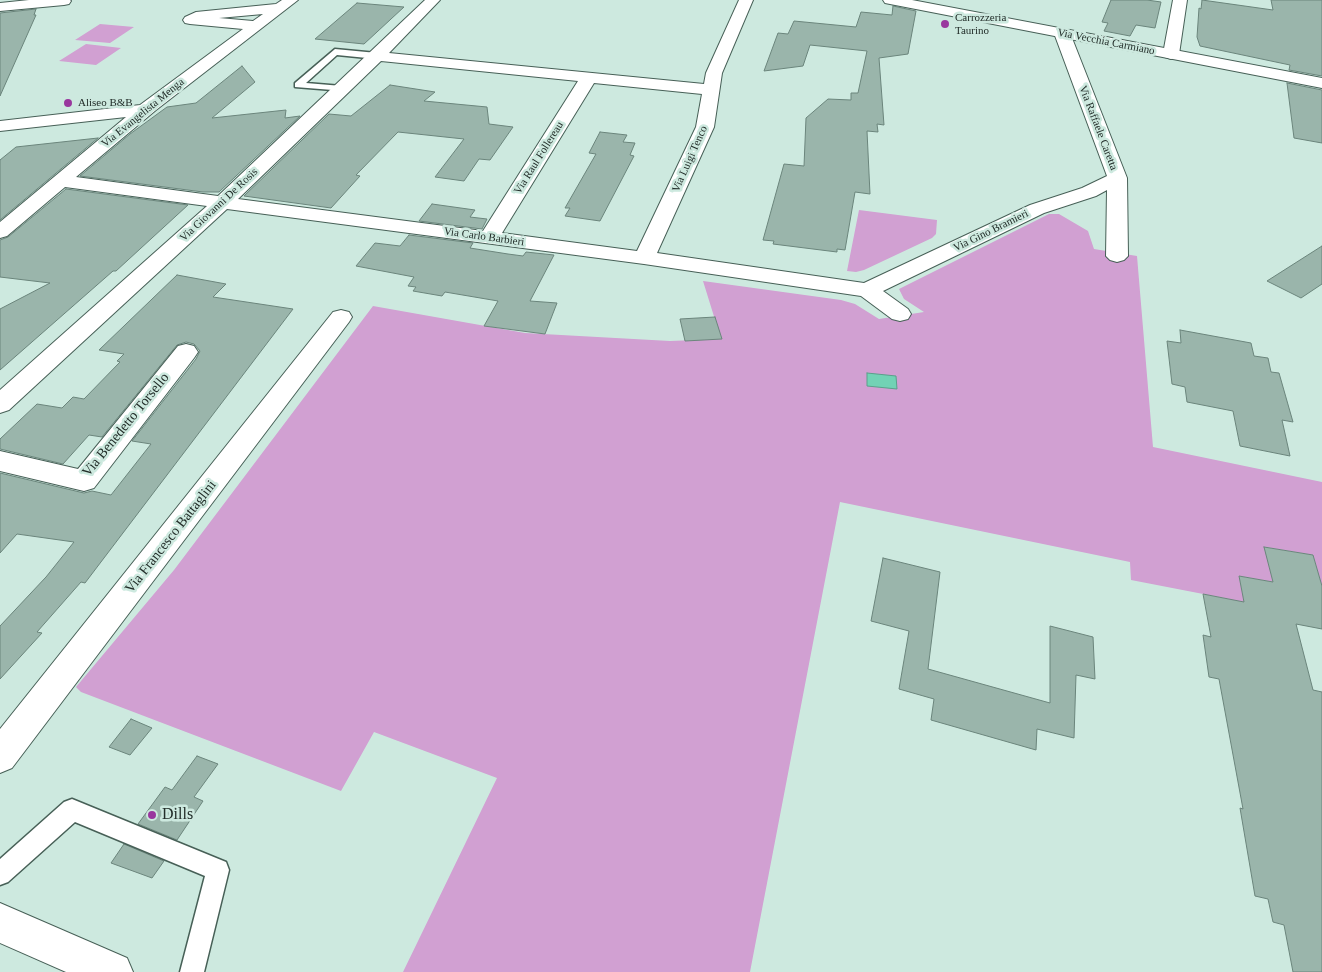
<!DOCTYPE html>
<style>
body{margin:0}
canvas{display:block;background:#cde9df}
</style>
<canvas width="1322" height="972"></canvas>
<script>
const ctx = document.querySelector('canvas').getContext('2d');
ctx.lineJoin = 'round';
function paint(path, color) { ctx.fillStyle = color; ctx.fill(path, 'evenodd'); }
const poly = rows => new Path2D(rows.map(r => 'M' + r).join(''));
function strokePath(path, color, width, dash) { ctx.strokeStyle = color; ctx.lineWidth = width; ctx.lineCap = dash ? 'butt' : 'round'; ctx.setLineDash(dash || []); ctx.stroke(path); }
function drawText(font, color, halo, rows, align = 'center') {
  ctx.font = font + ' "Times New Roman",serif'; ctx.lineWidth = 5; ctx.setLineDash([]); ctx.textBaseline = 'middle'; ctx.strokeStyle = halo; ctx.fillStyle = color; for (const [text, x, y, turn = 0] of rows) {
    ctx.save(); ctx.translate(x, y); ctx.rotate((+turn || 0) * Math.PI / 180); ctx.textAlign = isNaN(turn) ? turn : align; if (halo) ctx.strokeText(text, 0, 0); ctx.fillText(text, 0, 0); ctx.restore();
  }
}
const green = poly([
 [100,24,134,27,110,43,75,40],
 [86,44,121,48,96,65,59,61],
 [859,210,937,220,936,234,932,238,864,270,856,272,847,271],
 [1049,214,1059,214,1088,231,1094,249,1137,256,1153,447,1322,482,1322,586,1313,555,1265,547,1273,582,1239,576,1248,621,1229,599,1131,580,1130,562,840,502,750,972,403,972,497,778,374,732,341,791,81,692,76,687,174,570,373,306,525,333,670,341,721,339,703,281,841,300,855,304,879,319,924,312,904,299,899,289]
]);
const water = poly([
 [867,373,896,376,897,389,867,386,867,373]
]);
const building = poly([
 [1111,0,1147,0,1161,2,1155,28,1136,25,1130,36,1104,31,1108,23,1102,22,1111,0],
 [1202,0,1273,10,1271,0,1322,0,1322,76,1289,70,1290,65,1200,46,1197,37,1199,8,1201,9,1202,0],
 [357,3,404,7,364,44,315,39,357,3],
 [893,6,916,11,908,54,879,58,884,125,877,124,878,132,867,131,870,194,855,192,845,250,837,249,837,252,773,244,774,241,763,240,784,164,804,166,806,118,828,99,851,100,851,93,858,93,867,51,810,45,803,66,764,71,778,33,788,34,794,21,856,27,861,12,892,15,893,6],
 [36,9,34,15,36,15,0,96,0,13,36,9],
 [242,66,255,82,212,118,286,110,285,118,300,116,219,192,203,192,80,176,130,134,167,107,196,103,242,66],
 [1287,83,1322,90,1322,143,1294,138,1287,83],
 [390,85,435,92,424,101,487,107,489,124,513,127,490,160,479,159,464,181,435,177,464,139,398,132,356,175,360,176,331,208,244,196,329,114,351,116,390,85],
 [600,132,627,135,623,142,635,143,630,155,634,156,600,221,565,216,570,208,565,208,596,154,589,153,600,132],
 [98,138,0,220,0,160,16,147,98,138],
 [66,189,188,205,116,271,113,271,0,370,0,309,50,283,0,277,0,240,8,237,66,189],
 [432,204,475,210,470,217,487,219,482,229,419,221,432,204],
 [409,235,473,243,470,248,508,254,523,256,526,252,554,255,530,301,557,303,545,334,484,326,498,301,445,292,442,296,413,291,416,287,408,286,414,277,356,266,375,243,400,246,409,235],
 [1322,246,1322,284,1301,298,1267,281,1322,246],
 [177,275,226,284,213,297,293,309,85,583,81,582,37,632,42,633,0,679,0,626,46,577,74,542,17,534,0,553,0,473,84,493,92,491,111,495,151,444,132,441,196,359,200,351,194,344,186,342,177,345,102,437,89,435,63,464,0,449,0,439,37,404,62,408,73,397,84,399,120,362,117,361,124,354,99,350,177,275],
 [715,317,722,339,685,341,680,319,715,317],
 [1180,330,1251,343,1254,356,1268,358,1271,372,1279,373,1293,422,1282,420,1290,456,1240,446,1233,411,1187,402,1185,387,1172,384,1167,341,1181,343,1180,330],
 [1264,547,1313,555,1322,586,1322,629,1296,624,1313,690,1322,692,1322,972,1293,972,1284,925,1273,922,1268,899,1255,896,1240,808,1243,809,1219,679,1209,677,1203,635,1211,637,1203,594,1244,602,1239,576,1273,582,1264,547],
 [883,558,940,572,928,669,1050,703,1050,626,1093,637,1095,679,1076,675,1074,738,1037,729,1036,750,931,720,934,699,899,689,909,631,871,621,883,558],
 [131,719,152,728,130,755,109,747,131,719],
 [197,756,218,764,194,797,203,801,177,840,138,824,165,787,172,790,197,756],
 [124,844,164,861,152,878,111,863,124,844]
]);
const service = poly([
 [335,49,377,53,382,56,377,59,337,55,306,83,342,86,345,87,345,91,295,87,295,83,335,49],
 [72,799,226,862,229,870,204,972,180,972,205,876,75,822,8,882,0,885,0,859,64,802,72,799]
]);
const minor = poly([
 [29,0,70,0,71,1,69,4,64,5,0,11,0,3,29,0],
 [282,0,298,0,156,110,76,177,218,196,425,0,440,0,389,53,704,84,706,73,739,0,753,0,722,73,714,127,657,253,864,283,1030,205,1082,188,1107,176,1054,33,1057,30,1062,28,1067,30,1070,33,1127,178,1128,256,1124,260,1117,262,1110,260,1106,256,1107,190,1096,196,1044,213,883,291,908,309,911,314,908,319,900,321,892,319,861,296,644,264,227,209,9,410,0,413,0,390,207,206,65,187,7,236,0,238,0,222,126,117,0,131,0,121,140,105,243,29,190,24,185,23,183,20,185,17,196,12,276,4,282,0],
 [263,14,253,21,219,18,263,14],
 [381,61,578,81,483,231,238,199,381,61],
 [594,83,702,94,696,127,637,251,502,233,594,83],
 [1173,0,1187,0,1179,54,1177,57,1171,59,1165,57,1163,54,1173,0],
 [341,310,349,312,352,317,349,322,12,768,0,773,0,729,333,312,341,310],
 [186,344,194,346,198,352,194,358,94,488,84,491,0,471,0,451,78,469,178,346,186,344]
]);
const tertiary = poly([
 [883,0,912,0,1322,78,1322,88,890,4,885,3,883,0]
]);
const secondary = poly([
 [0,903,127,958,133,972,66,972,0,943,0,903]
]);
const markers = [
 [945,24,5,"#99379e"],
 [68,103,5,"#99379e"],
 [152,815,5,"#99379e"]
];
const farPoinames = [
 ["Carrozzeria",955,18],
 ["Taurino",955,31],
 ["Aliseo B&B",78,103]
];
const farStreetnames = [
 ["Via Vecchia Carmiano",1106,42,11],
 ["Via Evangelista Menga",143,113,-39],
 ["Via Raffaele Caretta",1098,128,69],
 ["Via Raul Follereau",539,158,-58],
 ["Via Luigi Tenco",690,159,-66],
 ["Via Giovanni De Rosis",219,205,-43],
 ["Via Gino Bramieri",991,231,-26],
 ["Via Carlo Barbieri",484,237,8]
];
const streetNames = [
 ["Via Benedetto Torsello",126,425,-51],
 ["Via Francesco Battaglini",171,537,-52]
];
const nearPoinames = [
 ["Dills",162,815]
];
paint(green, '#d1a0d2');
paint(water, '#72d2b5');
strokePath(water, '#5aa08b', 1);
paint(building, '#9ab5ab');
strokePath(building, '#6b857c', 1);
strokePath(service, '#476057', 3);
strokePath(minor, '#476057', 2);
strokePath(tertiary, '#476057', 2);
strokePath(secondary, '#476057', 2);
paint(service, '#fff');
paint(minor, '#fff');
paint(tertiary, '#fff');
paint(secondary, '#fff');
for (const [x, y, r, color] of markers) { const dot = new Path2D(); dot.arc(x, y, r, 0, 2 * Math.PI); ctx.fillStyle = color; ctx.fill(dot); strokePath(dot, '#cde9df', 2); }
drawText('11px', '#222d29', '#cde9df', farPoinames, 'left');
drawText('11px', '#222d29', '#cde9df', farStreetnames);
drawText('14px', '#222d29', '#cde9df', streetNames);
drawText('16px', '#222d29', '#cde9df', nearPoinames, 'left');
</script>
